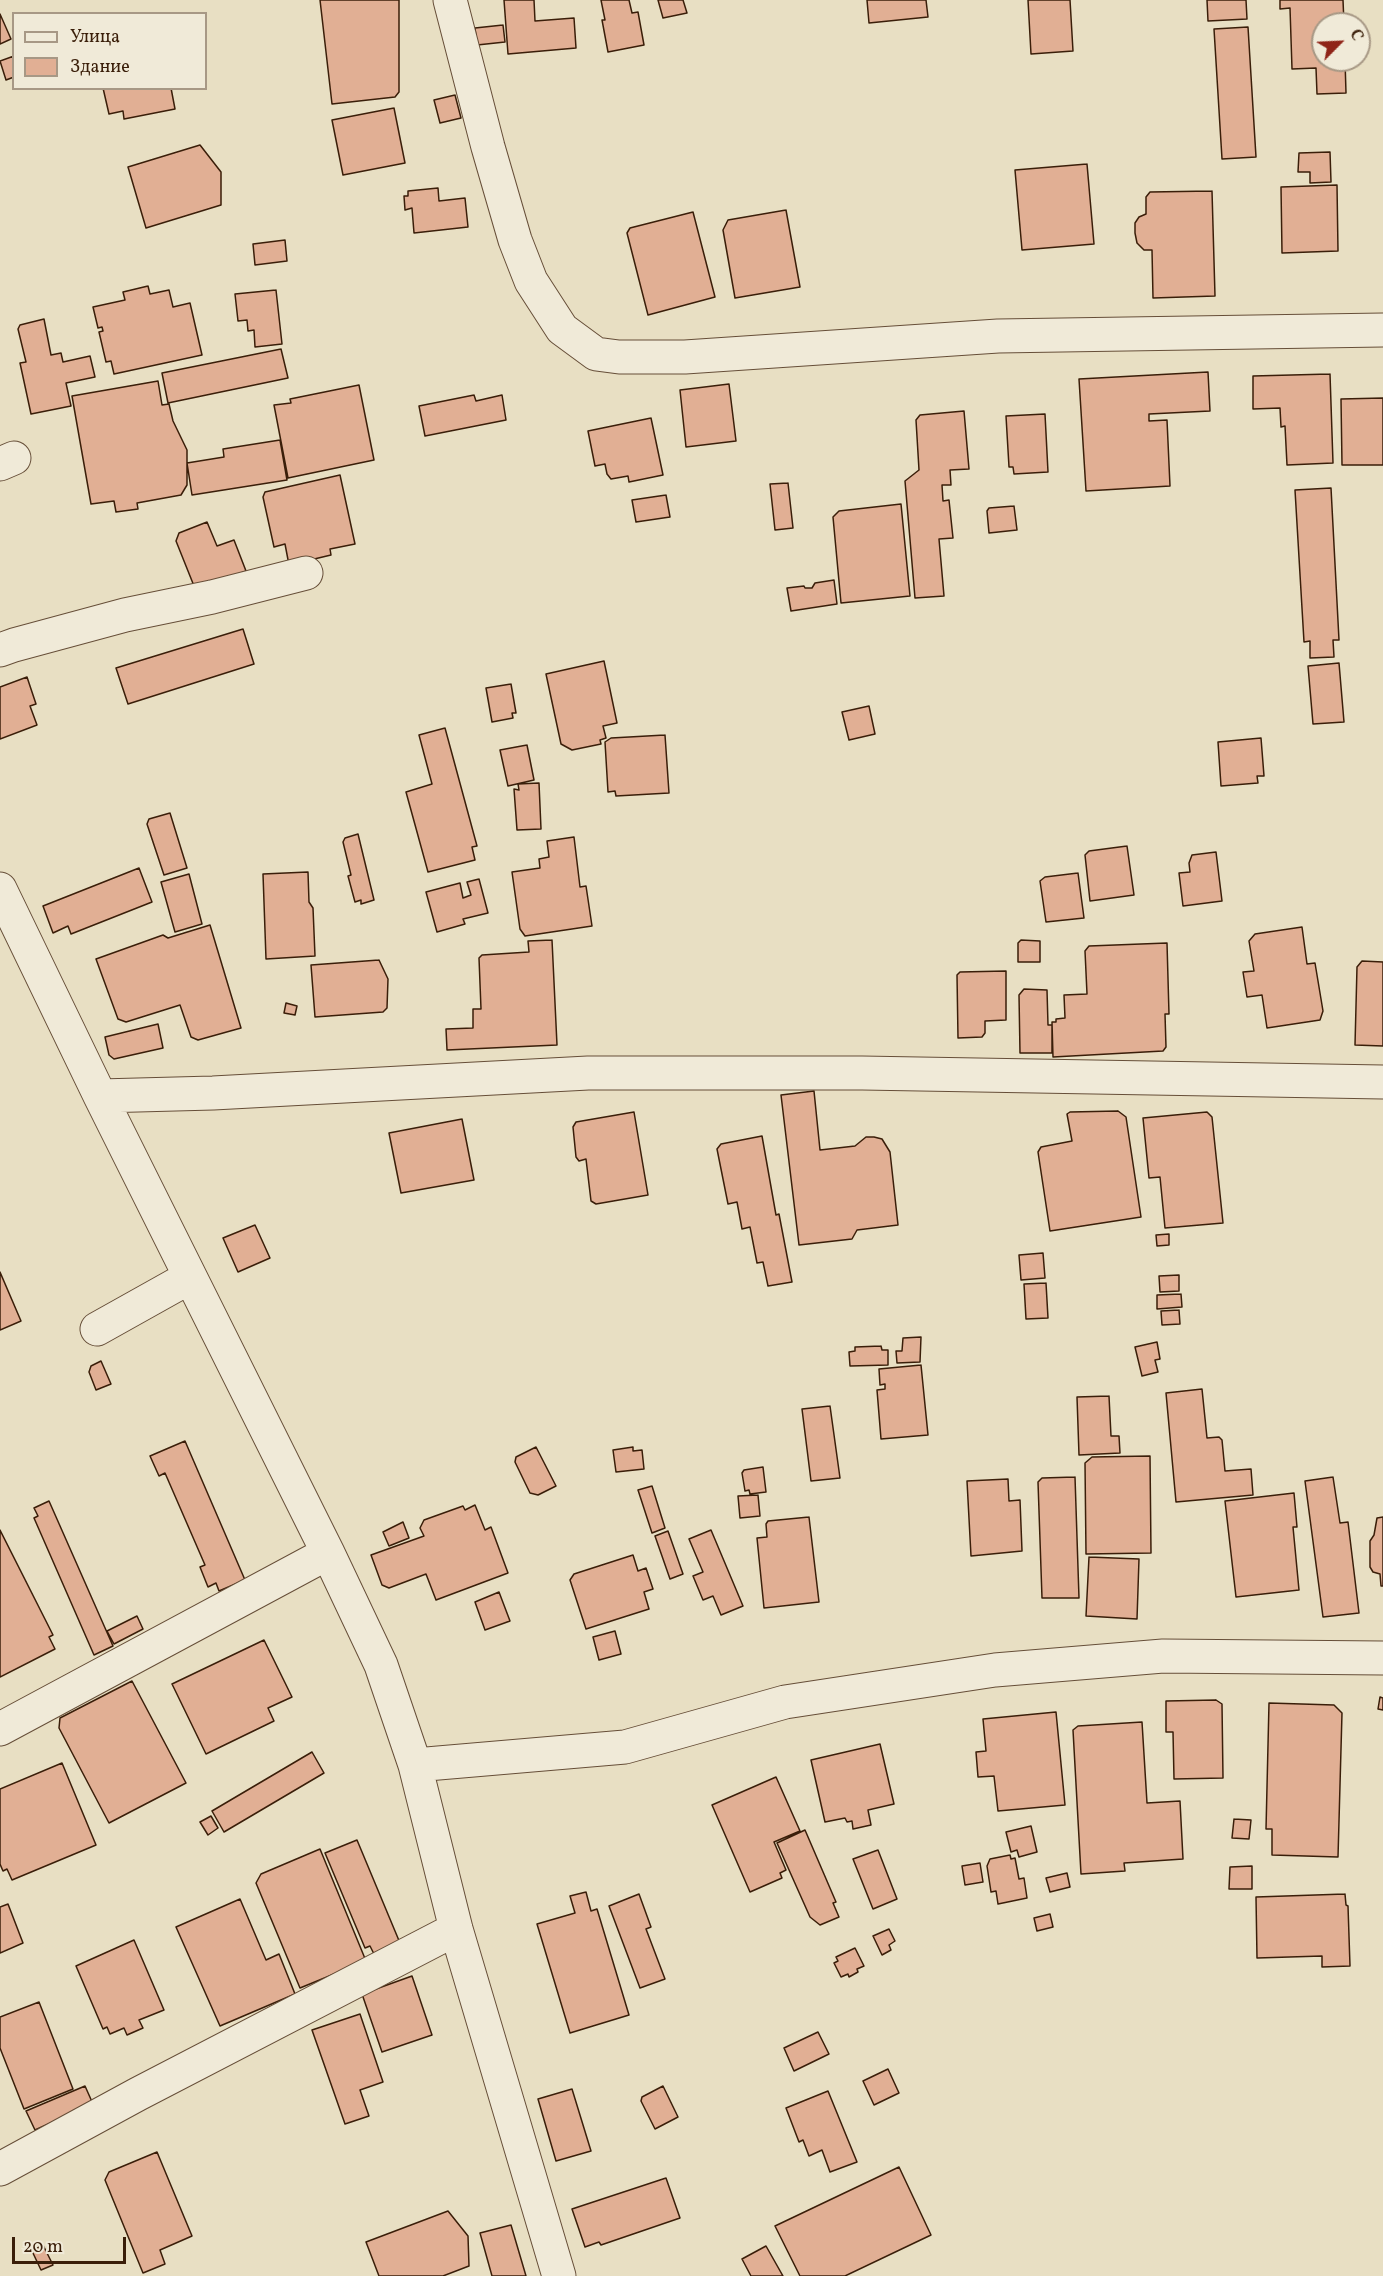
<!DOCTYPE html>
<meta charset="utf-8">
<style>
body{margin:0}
#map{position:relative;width:1383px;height:2276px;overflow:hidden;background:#e8dfc3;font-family:Vollkorn,serif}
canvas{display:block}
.legend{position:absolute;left:12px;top:12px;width:195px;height:78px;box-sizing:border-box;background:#f0ead8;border:2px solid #a79885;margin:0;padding:8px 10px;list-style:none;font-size:18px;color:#3a1e09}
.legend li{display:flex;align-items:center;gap:12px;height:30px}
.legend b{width:30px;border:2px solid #a79885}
.north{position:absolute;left:1311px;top:12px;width:60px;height:60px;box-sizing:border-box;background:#f0ead8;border:2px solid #a79885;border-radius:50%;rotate:66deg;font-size:16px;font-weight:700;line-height:24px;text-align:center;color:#3a1e09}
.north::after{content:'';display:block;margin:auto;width:21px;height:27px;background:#8f2418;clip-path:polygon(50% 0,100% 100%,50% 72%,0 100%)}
.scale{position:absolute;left:12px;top:2237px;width:114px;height:27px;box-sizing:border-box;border:3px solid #3a1e09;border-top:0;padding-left:8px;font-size:18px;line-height:21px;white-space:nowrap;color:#3a1e09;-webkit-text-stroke:4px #f0ead8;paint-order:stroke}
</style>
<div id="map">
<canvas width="1383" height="2276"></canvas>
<ul class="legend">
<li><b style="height:8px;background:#f0ead8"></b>Улица</li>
<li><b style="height:16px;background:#e1af94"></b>Здание</li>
</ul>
<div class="north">С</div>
<div class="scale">20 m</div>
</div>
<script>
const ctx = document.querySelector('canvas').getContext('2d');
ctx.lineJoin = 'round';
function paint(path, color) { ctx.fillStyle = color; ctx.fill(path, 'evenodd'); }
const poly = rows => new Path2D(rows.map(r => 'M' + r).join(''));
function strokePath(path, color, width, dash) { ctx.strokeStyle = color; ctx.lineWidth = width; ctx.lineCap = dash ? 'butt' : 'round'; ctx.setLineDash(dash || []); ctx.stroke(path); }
const building = poly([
 [320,0,399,0,399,92,395,97,332,104,320,0],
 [504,0,534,0,535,21,574,18,576,48,508,54,504,0],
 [601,0,629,0,632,13,638,12,644,45,608,52,602,20,605,20,601,0],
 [658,0,683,0,687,13,663,18,658,0],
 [867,0,926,0,928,17,869,23,867,0],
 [1028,0,1070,0,1073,51,1031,54,1028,0],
 [1207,0,1246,0,1247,19,1208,21,1207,0],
 [1280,0,1343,0,1344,24,1323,24,1323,60,1345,60,1346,93,1317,94,1316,68,1292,69,1290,8,1280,9,1280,0],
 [0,14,11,39,0,44,0,14],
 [503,25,505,42,477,45,475,28,503,25],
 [1248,27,1256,157,1222,159,1214,29,1248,27],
 [14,56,14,77,6,80,0,61,14,56],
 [103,88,171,88,175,109,124,119,123,111,109,114,103,88],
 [455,95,461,118,440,123,434,100,455,95],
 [394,108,405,163,343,175,332,120,394,108],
 [200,145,221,172,221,205,146,228,128,167,200,145],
 [1330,152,1331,182,1310,183,1310,172,1298,172,1299,153,1330,152],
 [1087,164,1094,244,1022,250,1015,170,1087,164],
 [1337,185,1338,251,1282,253,1281,187,1337,185],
 [438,188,439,201,465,198,468,227,414,233,412,208,405,210,404,196,408,196,408,191,438,188],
 [1212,191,1215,296,1153,298,1152,250,1144,250,1137,243,1135,233,1135,223,1139,217,1146,214,1146,197,1150,192,1212,191],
 [786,210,800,287,735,298,723,230,728,220,786,210],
 [693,212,715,297,648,315,627,233,630,228,693,212],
 [285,240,287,261,255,265,253,244,285,240],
 [148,286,150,294,169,290,173,307,190,303,202,355,114,374,111,361,106,362,99,332,103,331,102,327,98,328,93,307,125,300,123,292,148,286],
 [276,290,282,344,255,347,254,330,248,331,247,320,238,321,235,294,276,290],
 [44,319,51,355,61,353,63,362,90,356,95,377,66,383,71,406,31,414,20,363,26,362,18,329,20,325,44,319],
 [281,349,288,378,168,403,162,373,281,349],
 [1208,372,1210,411,1149,414,1149,421,1167,420,1170,486,1086,491,1079,379,1208,372],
 [1330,374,1333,463,1287,465,1285,426,1281,427,1280,408,1253,409,1253,376,1330,374],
 [158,381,162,405,169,404,173,421,187,450,187,485,181,495,137,503,138,509,116,512,114,501,91,504,72,396,158,381],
 [729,384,736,441,686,447,680,390,729,384],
 [359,385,374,460,288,478,274,405,291,403,290,399,359,385],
 [474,395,476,401,502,395,506,420,425,436,419,406,474,395],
 [1383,398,1383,465,1342,465,1341,399,1383,398],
 [964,411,969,469,950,470,951,485,942,485,943,501,949,500,953,538,939,539,944,596,915,598,905,481,919,470,916,420,920,415,964,411],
 [1045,414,1048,472,1014,474,1013,467,1009,467,1006,416,1045,414],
 [651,418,663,475,629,482,628,476,611,479,607,474,605,464,595,466,588,431,651,418],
 [280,440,287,480,192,495,187,463,224,457,223,449,280,440],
 [340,475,355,544,330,549,331,555,289,565,285,544,274,547,263,497,265,492,340,475],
 [788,483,793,528,775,530,770,484,788,483],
 [1331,488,1339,640,1333,640,1334,657,1310,658,1310,641,1304,642,1295,490,1331,488],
 [666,495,670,517,636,522,632,500,666,495],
 [901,504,910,596,841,603,833,517,839,511,901,504],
 [1014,506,1017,530,989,533,987,511,989,508,1014,506],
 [207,522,217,546,234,540,246,571,196,591,176,541,179,533,207,522],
 [834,580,837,604,791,611,787,588,804,586,805,588,812,588,815,583,834,580],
 [243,629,254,664,128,704,116,668,243,629],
 [604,661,617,723,603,726,606,738,600,740,601,744,572,750,561,744,546,674,604,661],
 [1339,663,1344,722,1313,724,1308,666,1339,663],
 [27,677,36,704,30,706,37,725,0,739,0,687,27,677],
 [511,684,516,713,512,713,513,718,492,722,486,688,511,684],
 [869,706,875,734,849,740,842,712,869,706],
 [445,728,477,846,472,847,475,860,428,872,406,792,432,784,419,735,445,728],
 [665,735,669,793,616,796,615,791,608,792,605,742,611,738,665,735],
 [1261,738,1264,776,1257,776,1258,783,1221,786,1218,742,1261,738],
 [527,745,534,780,508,786,500,750,527,745],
 [539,783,541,829,517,830,514,789,519,790,518,784,539,783],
 [170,813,187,868,164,875,147,824,149,819,170,813],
 [358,834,374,900,361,904,361,900,355,902,348,876,351,875,343,842,345,838,358,834],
 [574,837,580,887,586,886,592,926,525,936,520,929,512,872,540,868,539,859,549,857,547,841,574,837],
 [1127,846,1134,895,1090,901,1085,855,1089,851,1127,846],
 [1216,852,1222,901,1183,906,1179,873,1190,872,1189,863,1192,855,1216,852],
 [139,868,152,902,71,934,68,926,53,933,43,906,139,868],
 [308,872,309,902,313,908,315,956,266,959,263,874,308,872],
 [1078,873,1084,918,1046,922,1040,881,1045,877,1078,873],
 [189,874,202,924,175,932,161,882,189,874],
 [479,879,488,913,463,919,465,924,437,932,426,892,460,883,463,898,471,895,467,882,479,879],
 [210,925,241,1028,198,1040,191,1037,180,1005,126,1022,118,1019,96,959,163,935,168,938,210,925],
 [1302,927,1307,964,1315,963,1323,1011,1320,1020,1267,1028,1262,995,1247,997,1243,972,1254,971,1249,941,1255,934,1302,927],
 [552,940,557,1045,447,1050,446,1029,473,1028,473,1009,481,1009,479,958,482,955,529,952,528,941,552,940],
 [1021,940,1040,941,1040,962,1018,962,1018,943,1021,940],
 [1167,943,1169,1014,1165,1014,1166,1047,1163,1051,1053,1057,1052,1022,1056,1022,1056,1019,1065,1018,1064,995,1087,994,1085,951,1089,946,1167,943],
 [379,960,388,979,387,1008,383,1012,315,1017,311,965,379,960],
 [1362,961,1383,962,1383,1046,1355,1045,1357,967,1362,961],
 [1006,971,1006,1020,985,1021,985,1033,982,1037,958,1038,957,975,960,972,1006,971],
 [1024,989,1047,990,1048,1025,1052,1025,1052,1053,1020,1053,1019,995,1024,989],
 [286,1003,297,1006,295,1015,284,1013,286,1003],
 [158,1024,163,1048,114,1059,109,1055,105,1037,158,1024],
 [814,1091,820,1150,855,1146,866,1137,874,1137,882,1139,890,1152,898,1225,857,1230,852,1239,799,1245,781,1095,814,1091],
 [1118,1111,1126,1117,1141,1217,1050,1231,1038,1152,1041,1147,1072,1141,1067,1114,1070,1112,1118,1111],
 [634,1112,648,1195,596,1204,591,1201,586,1159,579,1161,576,1157,573,1127,576,1122,634,1112],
 [1207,1112,1212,1117,1223,1223,1165,1228,1160,1177,1149,1178,1143,1118,1207,1112],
 [462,1119,474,1180,401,1193,389,1133,462,1119],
 [762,1136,776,1215,779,1214,792,1282,768,1286,763,1262,757,1263,750,1227,742,1229,737,1202,728,1204,717,1149,721,1144,762,1136],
 [255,1225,270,1258,238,1272,223,1238,255,1225],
 [1169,1234,1169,1245,1157,1246,1156,1235,1169,1234],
 [1043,1253,1045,1278,1021,1280,1019,1255,1043,1253],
 [0,1272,21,1321,0,1330,0,1272],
 [1179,1275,1179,1291,1160,1292,1159,1276,1179,1275],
 [1046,1283,1048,1318,1026,1319,1024,1284,1046,1283],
 [1181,1294,1182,1307,1157,1309,1157,1295,1181,1294],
 [1179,1310,1180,1324,1162,1325,1161,1311,1179,1310],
 [921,1337,920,1362,897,1363,896,1351,902,1351,903,1338,921,1337],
 [1157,1342,1160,1359,1155,1360,1158,1372,1142,1376,1135,1347,1157,1342],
 [881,1346,882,1350,888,1350,888,1365,850,1366,849,1352,855,1351,855,1347,881,1346],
 [101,1361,111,1384,96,1390,89,1372,91,1366,101,1361],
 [921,1365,928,1435,881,1439,877,1390,885,1389,885,1384,880,1385,879,1369,921,1365],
 [1202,1389,1207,1438,1219,1437,1222,1440,1225,1471,1251,1469,1253,1495,1176,1502,1166,1393,1202,1389],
 [1109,1396,1111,1436,1119,1436,1120,1453,1079,1455,1077,1397,1109,1396],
 [830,1406,840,1478,811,1481,802,1409,830,1406],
 [185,1441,245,1580,219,1591,216,1583,208,1587,200,1567,205,1565,165,1473,159,1476,150,1456,185,1441],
 [536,1447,556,1486,538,1495,530,1493,515,1462,516,1457,536,1447],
 [633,1447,633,1451,642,1450,644,1469,616,1472,613,1450,633,1447],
 [1150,1456,1151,1553,1086,1554,1085,1463,1092,1457,1150,1456],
 [763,1467,766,1492,750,1494,749,1490,745,1491,742,1473,744,1470,763,1467],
 [1075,1477,1079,1598,1042,1598,1038,1482,1042,1478,1075,1477],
 [1333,1477,1340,1523,1348,1522,1359,1613,1323,1617,1305,1481,1333,1477],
 [1008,1479,1009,1501,1020,1500,1022,1551,971,1556,967,1481,1008,1479],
 [652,1486,665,1528,652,1533,638,1490,652,1486],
 [1294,1493,1297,1527,1293,1527,1299,1590,1236,1597,1225,1501,1294,1493],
 [758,1495,760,1516,740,1518,738,1496,758,1495],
 [49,1501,113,1646,94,1655,34,1518,38,1516,34,1508,49,1501],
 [475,1505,485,1530,491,1527,508,1573,436,1600,426,1574,389,1588,382,1585,371,1555,424,1536,420,1528,424,1520,463,1506,465,1510,475,1505],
 [809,1517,819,1602,764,1608,757,1538,767,1537,766,1524,768,1521,809,1517],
 [1383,1517,1383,1586,1381,1586,1380,1574,1373,1572,1370,1567,1370,1541,1374,1535,1377,1518,1383,1517],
 [403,1522,409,1538,389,1546,383,1532,403,1522],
 [0,1530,53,1635,49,1637,55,1649,0,1677,0,1530],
 [711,1530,743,1606,721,1615,713,1596,703,1600,693,1576,703,1572,689,1539,711,1530],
 [668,1531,683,1574,670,1579,655,1536,668,1531],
 [633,1555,638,1571,646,1568,653,1589,644,1592,649,1609,586,1629,570,1580,574,1574,633,1555],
 [1089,1557,1139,1559,1137,1619,1086,1616,1089,1557],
 [499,1592,510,1621,485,1630,475,1602,499,1592],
 [137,1616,143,1629,114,1644,107,1631,137,1616],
 [615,1631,621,1654,599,1660,593,1637,615,1631],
 [264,1640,292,1697,268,1708,274,1721,206,1754,172,1684,264,1640],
 [132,1681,186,1783,109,1823,59,1728,60,1718,132,1681],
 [1380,1697,1383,1698,1383,1710,1378,1709,1380,1697],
 [1216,1700,1222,1704,1223,1778,1174,1779,1173,1732,1166,1732,1166,1701,1216,1700],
 [1269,1703,1334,1705,1342,1713,1338,1857,1272,1855,1272,1829,1266,1829,1269,1703],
 [1056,1712,1065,1805,998,1811,994,1776,978,1777,976,1752,986,1751,983,1719,1056,1712],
 [1142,1722,1147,1803,1180,1801,1183,1859,1124,1863,1125,1871,1081,1874,1073,1730,1078,1726,1142,1722],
 [880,1744,894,1804,868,1810,871,1825,853,1829,852,1821,847,1822,845,1818,825,1822,811,1760,880,1744],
 [312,1752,324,1773,224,1832,212,1811,312,1752],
 [62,1763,96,1845,12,1880,7,1869,3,1871,0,1864,0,1789,62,1763],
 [776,1777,800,1831,774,1842,786,1870,780,1873,782,1878,750,1892,712,1805,776,1777],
 [211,1816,218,1828,208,1835,200,1822,211,1816],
 [1234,1819,1251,1820,1249,1839,1232,1838,1234,1819],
 [1031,1826,1037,1852,1019,1857,1017,1850,1011,1852,1006,1832,1031,1826],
 [805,1830,836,1902,833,1903,839,1917,820,1925,810,1917,777,1843,805,1830],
 [357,1840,400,1943,374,1954,370,1946,365,1948,325,1853,357,1840],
 [320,1849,366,1961,300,1988,256,1883,261,1874,320,1849],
 [878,1850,897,1899,873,1909,853,1859,878,1850],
 [1010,1855,1011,1859,1015,1858,1019,1879,1024,1878,1027,1898,998,1904,996,1891,991,1892,987,1866,990,1859,1010,1855],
 [980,1863,983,1882,965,1885,962,1866,980,1863],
 [1252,1866,1252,1889,1229,1889,1230,1867,1252,1866],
 [1067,1873,1070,1887,1050,1892,1046,1878,1067,1873],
 [586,1892,591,1911,597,1909,629,2015,570,2033,537,1924,575,1913,570,1896,586,1892],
 [639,1894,651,1927,646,1929,665,1979,640,1988,609,1906,639,1894],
 [1345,1894,1346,1905,1348,1906,1350,1966,1322,1967,1322,1956,1257,1958,1256,1897,1345,1894],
 [240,1899,266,1960,279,1954,295,1994,220,2026,176,1927,240,1899],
 [8,1904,23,1943,0,1953,0,1907,8,1904],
 [1050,1914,1053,1927,1037,1931,1034,1918,1050,1914],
 [889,1929,895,1941,889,1945,891,1950,882,1955,873,1936,889,1929],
 [134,1940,164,2010,139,2020,143,2028,127,2035,124,2028,110,2034,107,2027,103,2029,76,1966,134,1940],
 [855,1948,864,1966,857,1969,858,1972,849,1977,848,1974,841,1977,834,1963,838,1961,836,1957,855,1948],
 [412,1976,432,2035,382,2052,362,1994,412,1976],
 [39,2002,73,2089,24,2109,0,2048,0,2017,39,2002],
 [360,2014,383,2082,360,2090,369,2116,345,2124,312,2030,360,2014],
 [818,2032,829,2054,794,2071,784,2048,818,2032],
 [888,2069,899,2093,874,2105,863,2081,888,2069],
 [85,2086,93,2104,35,2130,26,2111,85,2086],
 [663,2086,678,2117,655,2129,641,2101,642,2097,663,2086],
 [572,2089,591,2151,556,2161,538,2099,572,2089],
 [828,2091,857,2162,830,2172,822,2150,809,2156,803,2140,799,2142,786,2108,828,2091],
 [157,2152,192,2236,160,2250,165,2264,143,2273,105,2180,109,2172,157,2152],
 [899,2167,931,2235,845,2276,800,2276,775,2226,899,2167],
 [666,2178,680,2218,601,2245,599,2242,585,2247,572,2209,666,2178],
 [448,2211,468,2236,469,2266,443,2276,379,2276,366,2242,448,2211],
 [511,2225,526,2276,492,2276,480,2233,511,2225],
 [43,2245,53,2265,41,2270,32,2251,43,2245],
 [766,2246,783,2276,751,2276,742,2259,766,2246]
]);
const minor = poly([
 [450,0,488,147,515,240,531,281,562,329,596,354,619,357,685,357,998,336,1383,330],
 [0,464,14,458],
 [0,650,14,645,125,615,212,597,306,573],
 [0,889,100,1096,328,1553,381,1665,415,1765,456,1929,559,2276],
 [100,1096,213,1093,588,1073,862,1073,1383,1082],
 [97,1329,190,1277],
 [0,1729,328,1553],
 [415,1765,625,1747,785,1702,995,1670,1163,1656,1383,1658],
 [0,2169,138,2094,456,1929]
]);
paint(building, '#e1af94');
strokePath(building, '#3a1e09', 1.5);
strokePath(minor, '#664e38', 35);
strokePath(minor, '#f0ead8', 33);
</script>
